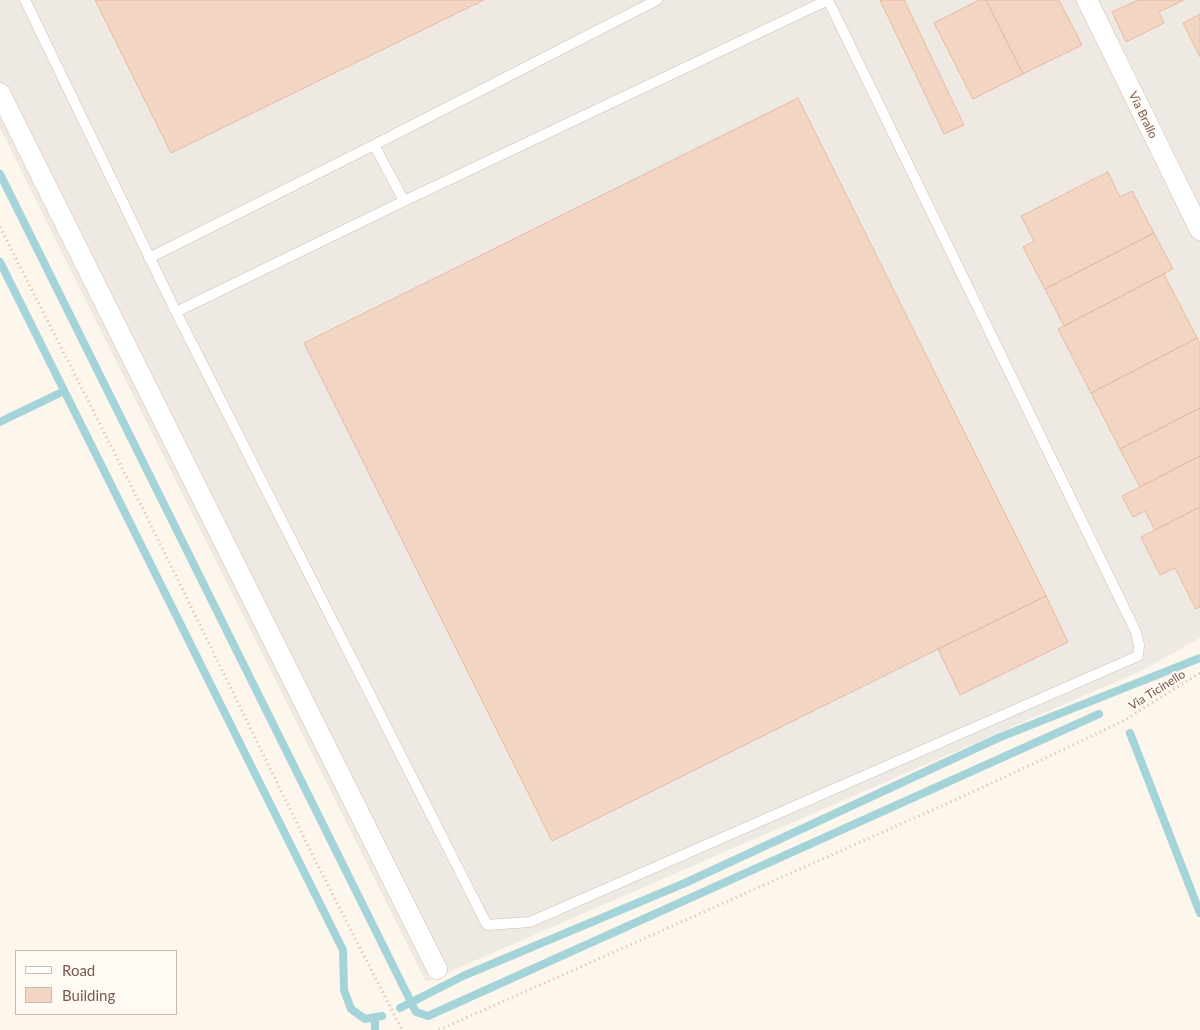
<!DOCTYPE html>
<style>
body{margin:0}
#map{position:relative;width:1200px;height:1030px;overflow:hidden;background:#fdf6ec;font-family:Lato,sans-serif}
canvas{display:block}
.legend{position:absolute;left:15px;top:950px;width:162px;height:65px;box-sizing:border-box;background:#fffaf3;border:1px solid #cabbb1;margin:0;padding:6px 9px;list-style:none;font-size:15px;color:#7a5c4d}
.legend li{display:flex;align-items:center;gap:10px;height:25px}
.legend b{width:25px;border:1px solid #cabbb1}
</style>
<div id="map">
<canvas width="1200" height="1030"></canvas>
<ul class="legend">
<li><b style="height:6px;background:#fff"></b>Road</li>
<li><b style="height:14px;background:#f3d5c3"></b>Building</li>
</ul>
</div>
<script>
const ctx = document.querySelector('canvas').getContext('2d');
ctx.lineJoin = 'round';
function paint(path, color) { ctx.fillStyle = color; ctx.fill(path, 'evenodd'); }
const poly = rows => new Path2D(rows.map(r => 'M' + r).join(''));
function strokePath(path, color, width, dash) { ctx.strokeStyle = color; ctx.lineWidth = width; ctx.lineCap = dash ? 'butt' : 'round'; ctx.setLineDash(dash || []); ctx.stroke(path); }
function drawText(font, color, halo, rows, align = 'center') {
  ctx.font = font + ' Lato,sans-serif'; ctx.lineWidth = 4; ctx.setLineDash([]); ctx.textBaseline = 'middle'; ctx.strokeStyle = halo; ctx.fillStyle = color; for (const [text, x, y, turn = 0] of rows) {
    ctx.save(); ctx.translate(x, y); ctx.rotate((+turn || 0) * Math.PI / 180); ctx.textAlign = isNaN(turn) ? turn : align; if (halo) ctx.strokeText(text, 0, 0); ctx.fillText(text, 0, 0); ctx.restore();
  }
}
const industrial = poly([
 [0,0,1200,0,1200,638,1143,670,426,982,0,128]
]);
const stream = poly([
 [0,174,416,1012,428,1016,1099,714],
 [0,262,343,950,344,990,351,1009,365,1019,382,1016],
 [0,422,64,391],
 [1130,733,1200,913],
 [400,1008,463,976,685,883,998,738,1200,658],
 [375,1030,375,1017]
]);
const building = poly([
 [95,0,484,0,171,153,95,0],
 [880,0,904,0,964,125,944,134,880,0],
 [979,0,986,0,1023,74,973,99,934,23,979,0],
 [986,0,1059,0,1082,45,1023,74,986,0],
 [1138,0,1184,0,1159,12,1164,23,1126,42,1112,12,1138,0],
 [1200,14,1200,57,1183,23,1200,14],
 [798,98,1046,596,938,649,552,841,304,343,798,98],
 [1108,172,1120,197,1132,191,1154,233,1045,289,1023,247,1034,241,1021,216,1108,172],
 [1154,233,1173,269,1064,326,1045,289,1154,233],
 [1164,274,1197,338,1091,393,1058,329,1164,274],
 [1197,338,1200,344,1200,408,1120,449,1091,393,1197,338],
 [1200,408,1200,456,1140,487,1120,449,1200,408],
 [1200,456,1200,507,1155,530,1145,511,1133,517,1122,496,1200,456],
 [1200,507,1200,607,1196,609,1175,568,1160,575,1141,537,1200,507],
 [1046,596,1068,642,960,695,938,649,1046,596]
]);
const path = poly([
 [0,227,151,525,313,856,402,1030],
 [439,1030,977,790,1052,755,1123,721,1200,673]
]);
const service = poly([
 [25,0,176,312,487,925,530,922,1138,656,1139,645,1136,632,828,0],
 [374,145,404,201],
 [149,258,374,145,657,0],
 [176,312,404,201,828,0]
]);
const minor = poly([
 [1087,0,1200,230],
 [0,93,437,969]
]);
const streetNames = [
 ["Via Brallo",1143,115,64],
 ["Via Ticinello",1157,690,-32]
];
paint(industrial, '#efe9e4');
strokePath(stream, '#a5d3da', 8);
paint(building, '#f3d5c3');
strokePath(building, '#e6bba3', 1);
strokePath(service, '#d1beb0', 11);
strokePath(minor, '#d1beb0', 21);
strokePath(path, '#d9b8a5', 3, [1, 4]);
strokePath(service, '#fff', 10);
strokePath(minor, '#fff', 20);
drawText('12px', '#7a5c4d', '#fffaf3', streetNames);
</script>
